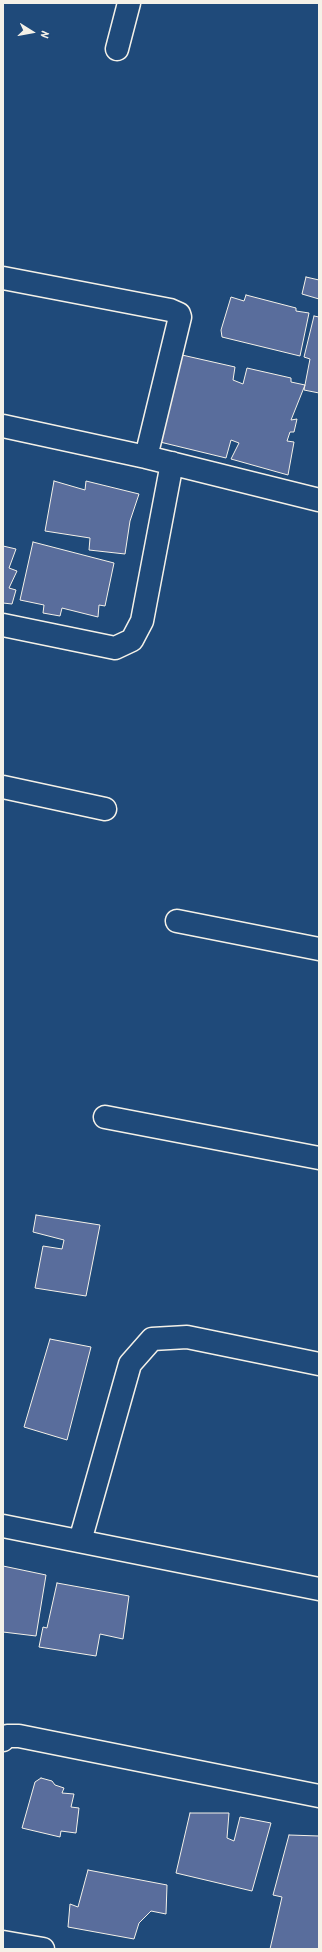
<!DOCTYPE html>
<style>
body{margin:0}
#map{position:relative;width:322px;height:1952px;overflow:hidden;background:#1f4a7a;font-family:Kalam,sans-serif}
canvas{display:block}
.frame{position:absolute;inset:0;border:4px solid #f4f1e8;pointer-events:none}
.north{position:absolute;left:12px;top:12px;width:40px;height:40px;-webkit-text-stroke:3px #1f4a7a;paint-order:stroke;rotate:101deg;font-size:11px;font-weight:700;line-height:16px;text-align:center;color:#f4f1e8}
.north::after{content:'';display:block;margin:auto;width:14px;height:18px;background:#f4f1e8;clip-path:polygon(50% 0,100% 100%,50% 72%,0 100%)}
</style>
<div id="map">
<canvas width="322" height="1952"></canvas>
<div class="frame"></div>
<div class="north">N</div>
</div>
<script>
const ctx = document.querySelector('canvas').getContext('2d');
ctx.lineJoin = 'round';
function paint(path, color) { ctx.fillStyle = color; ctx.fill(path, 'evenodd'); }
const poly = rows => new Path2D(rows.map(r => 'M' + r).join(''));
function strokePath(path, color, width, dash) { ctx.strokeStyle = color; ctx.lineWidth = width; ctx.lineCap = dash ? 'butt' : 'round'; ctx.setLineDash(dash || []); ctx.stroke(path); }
const building = poly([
 [306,277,319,280,319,299,302,294,306,277],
 [246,295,296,308,296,311,309,313,300,356,222,337,221,330,231,297,244,301,246,295],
 [314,316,319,317,319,393,304,390,310,359,304,357,314,316],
 [182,355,235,367,233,380,243,384,247,368,291,378,291,382,305,385,291,420,297,419,294,432,290,432,287,441,294,442,288,475,231,459,239,443,231,440,226,458,160,442,182,355],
 [54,481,85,490,86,481,139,494,130,521,125,554,89,550,90,538,45,531,54,481],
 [33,542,114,563,105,606,99,605,98,617,62,608,60,616,43,613,44,605,20,600,33,542],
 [3,546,16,549,9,568,17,571,9,588,16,590,12,604,3,603,3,546],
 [36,1215,100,1225,86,1296,35,1288,43,1246,62,1249,64,1240,33,1232,36,1215],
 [50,1339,91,1347,67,1440,24,1427,50,1339],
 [3,1566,46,1575,36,1636,3,1632,3,1566],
 [57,1583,129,1596,123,1639,100,1634,96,1656,39,1647,43,1627,47,1628,57,1583],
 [41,1778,52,1781,55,1785,64,1788,62,1793,74,1794,71,1807,79,1808,76,1833,61,1831,60,1837,22,1828,35,1782,41,1778],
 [190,1813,229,1813,227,1838,234,1841,240,1817,271,1823,252,1891,176,1873,190,1813],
 [289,1835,319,1836,319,1949,270,1949,282,1897,273,1895,289,1835],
 [88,1870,167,1885,166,1914,151,1911,139,1923,134,1939,68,1927,70,1904,78,1907,88,1870]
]);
const minor = poly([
 [117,49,129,3],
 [3,278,170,310,179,314,180,317,146,457],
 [3,426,146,457,319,500],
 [3,625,115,648,132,640,142,621,172,463],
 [3,787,105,809],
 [177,921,319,949],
 [105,1117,319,1158],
 [3,1526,319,1589],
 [80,1541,130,1364,152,1339,187,1337,319,1364],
 [3,1740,7,1736,19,1736,319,1796],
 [3,1942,43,1949]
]);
paint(building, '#596d9c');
strokePath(building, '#f4f1e8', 1);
strokePath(minor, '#f4f1e8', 25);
strokePath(minor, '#1f4a7a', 22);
</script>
